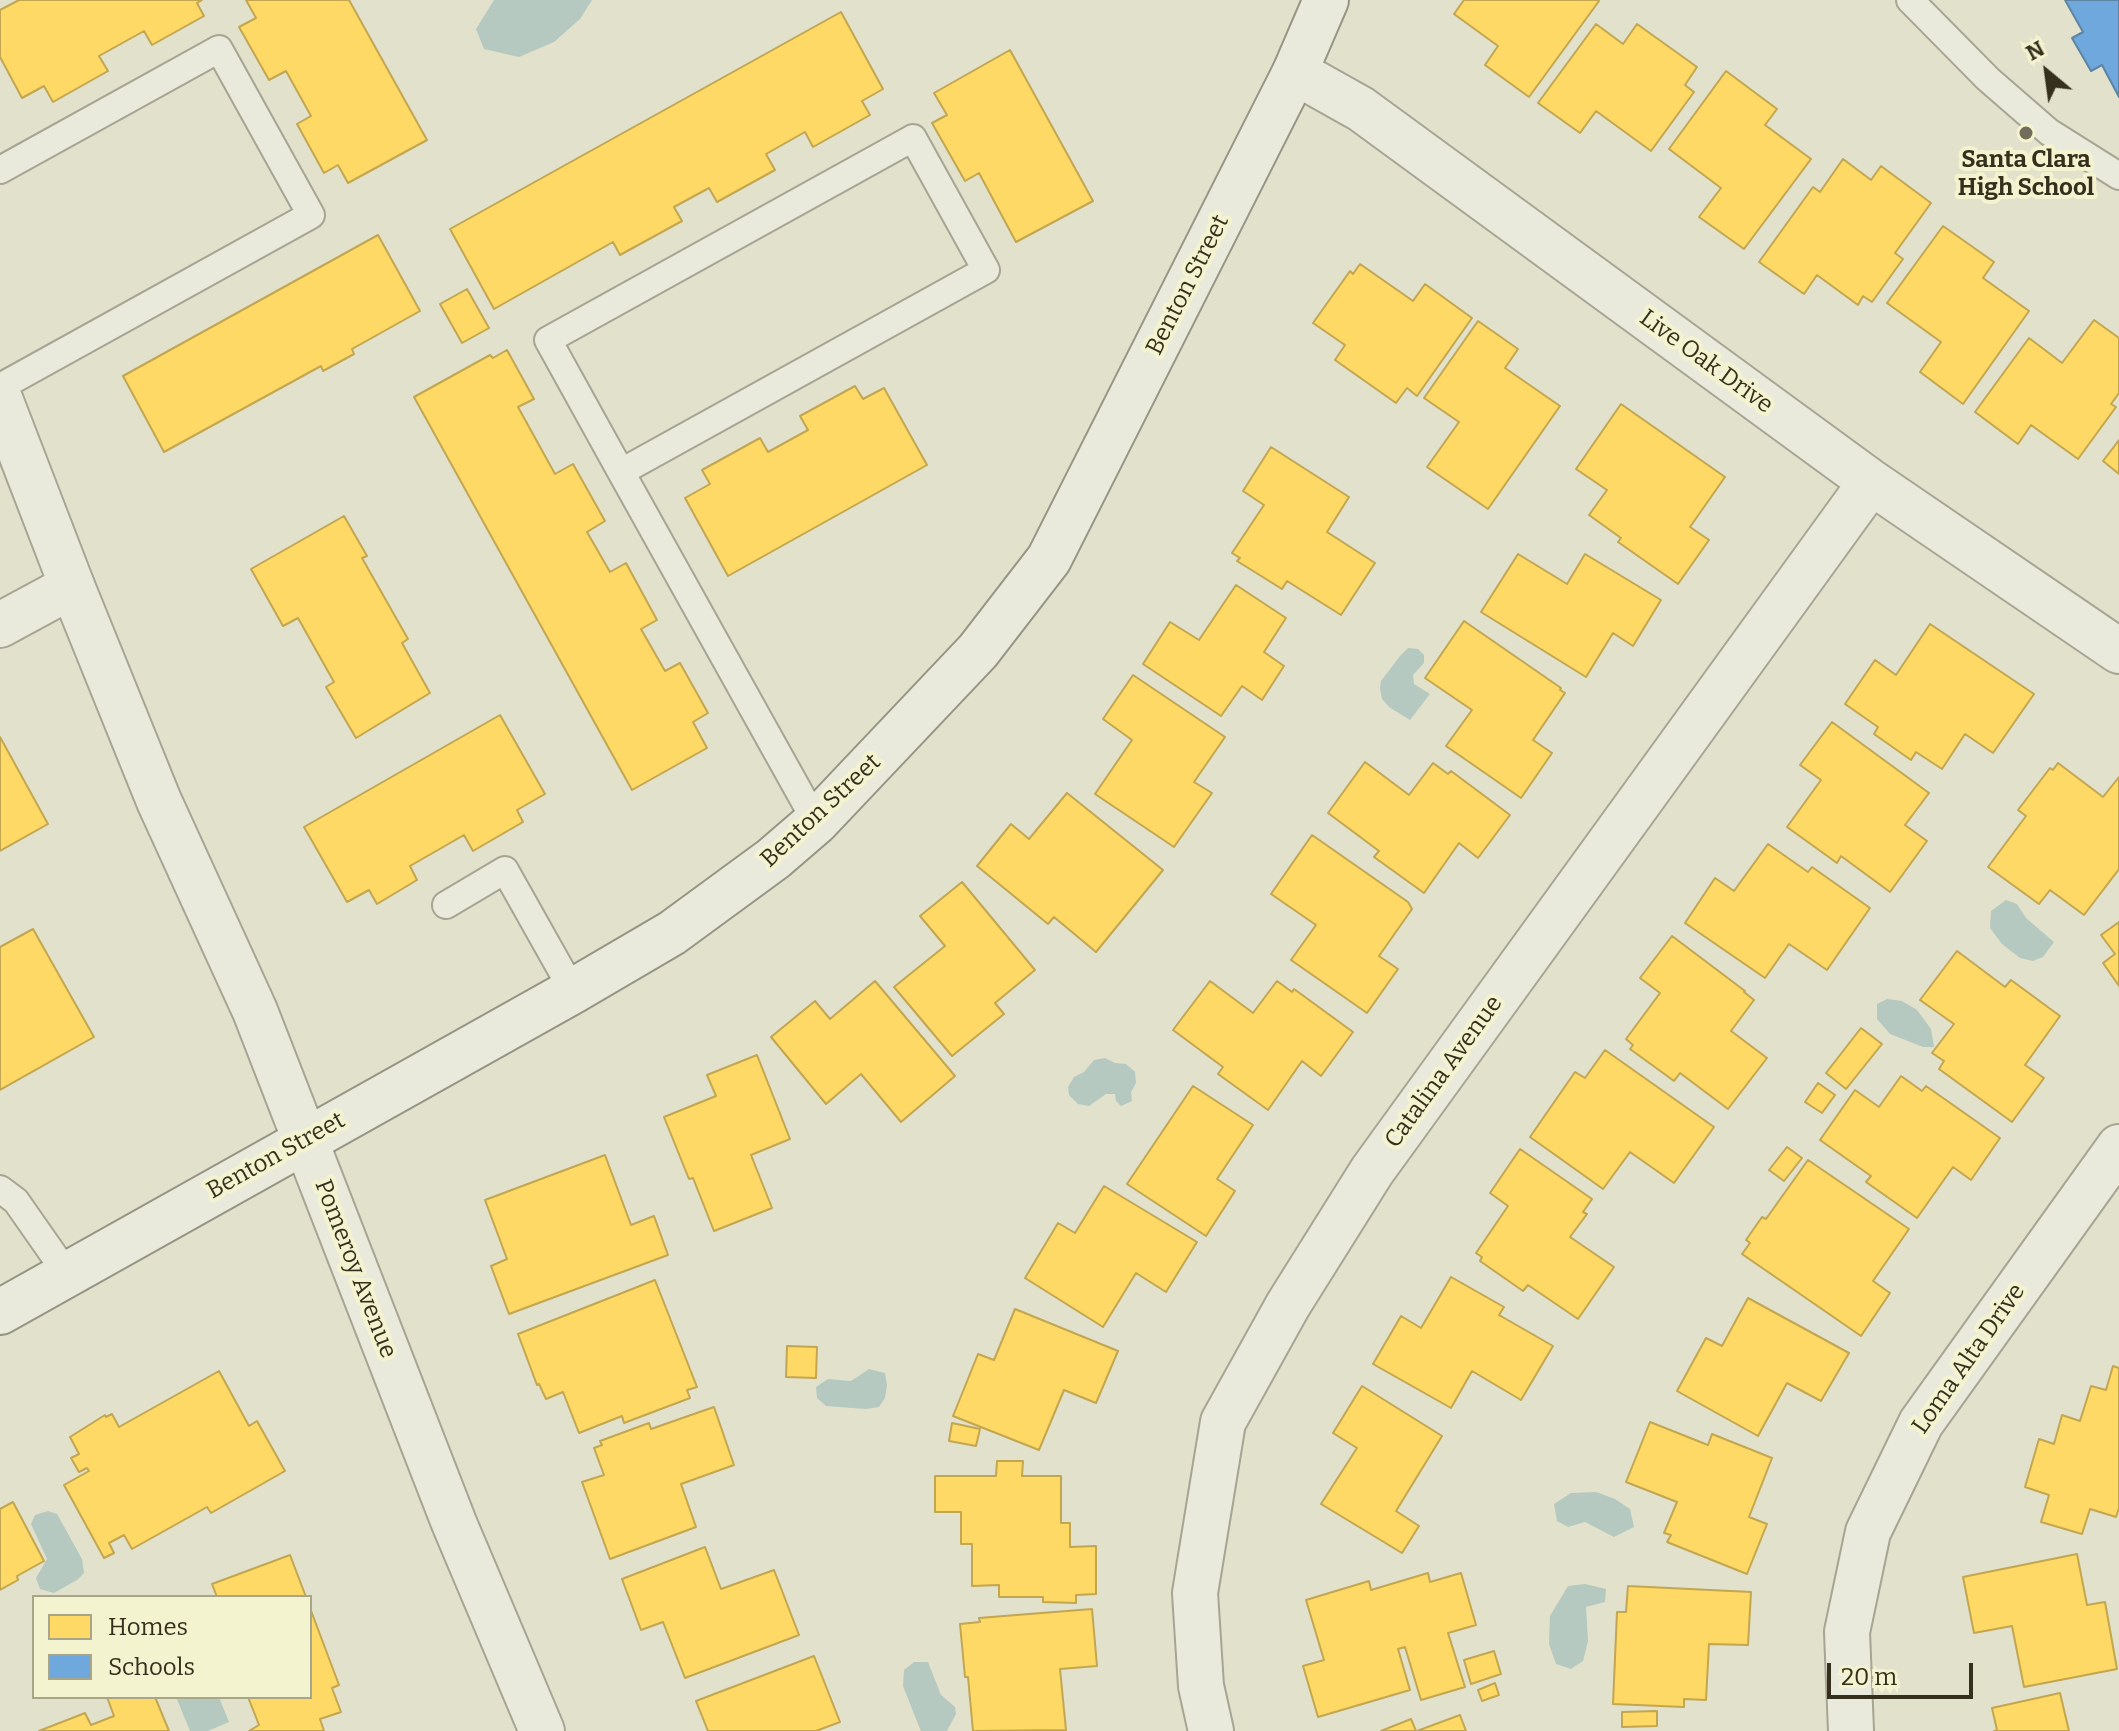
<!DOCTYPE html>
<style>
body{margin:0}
#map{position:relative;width:2119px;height:1731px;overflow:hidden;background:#e2e1cb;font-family:Bitter,serif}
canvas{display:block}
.legend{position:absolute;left:32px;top:1595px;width:280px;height:104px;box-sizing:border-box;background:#f4f3d0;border:2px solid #a8a588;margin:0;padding:10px 14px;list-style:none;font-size:24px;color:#352f1d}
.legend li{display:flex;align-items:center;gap:16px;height:40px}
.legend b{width:40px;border:2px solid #a8a588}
.north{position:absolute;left:2007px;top:32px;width:80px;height:80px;-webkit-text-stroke:6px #f4f3d0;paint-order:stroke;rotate:331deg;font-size:22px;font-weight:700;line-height:32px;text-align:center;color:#352f1d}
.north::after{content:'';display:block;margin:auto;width:28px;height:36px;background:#352f1d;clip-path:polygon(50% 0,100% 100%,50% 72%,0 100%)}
.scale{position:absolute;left:1827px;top:1663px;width:146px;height:36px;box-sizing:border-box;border:4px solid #352f1d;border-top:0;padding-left:10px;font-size:24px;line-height:28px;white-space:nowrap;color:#352f1d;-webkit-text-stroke:6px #f4f3d0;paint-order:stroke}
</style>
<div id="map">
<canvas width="2119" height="1731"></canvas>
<ul class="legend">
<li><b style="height:22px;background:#ffd966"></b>Homes</li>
<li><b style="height:22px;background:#6fa8dc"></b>Schools</li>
</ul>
<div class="north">N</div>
<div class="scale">20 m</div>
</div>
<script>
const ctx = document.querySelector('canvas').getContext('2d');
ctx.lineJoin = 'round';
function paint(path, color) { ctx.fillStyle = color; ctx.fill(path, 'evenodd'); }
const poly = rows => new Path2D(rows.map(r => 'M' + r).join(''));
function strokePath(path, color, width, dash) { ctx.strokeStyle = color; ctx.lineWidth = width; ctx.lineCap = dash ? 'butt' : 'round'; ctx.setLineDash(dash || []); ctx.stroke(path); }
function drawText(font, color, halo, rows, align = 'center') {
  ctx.font = font + ' Bitter,serif'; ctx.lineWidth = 8; ctx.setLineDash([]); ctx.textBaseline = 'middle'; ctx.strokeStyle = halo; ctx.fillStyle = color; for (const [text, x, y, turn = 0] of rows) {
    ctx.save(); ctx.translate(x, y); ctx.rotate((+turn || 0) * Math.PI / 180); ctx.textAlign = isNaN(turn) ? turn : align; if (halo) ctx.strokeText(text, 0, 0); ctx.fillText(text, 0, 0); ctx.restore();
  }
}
const water = poly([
 [494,0,592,0,580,19,554,42,519,57,484,49,476,29],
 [1408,648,1418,649,1424,655,1424,663,1413,675,1414,684,1430,694,1410,720,1389,707,1382,699,1380,688,1381,681,1400,656],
 [2006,900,2017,904,2026,918,2054,942,2043,957,2033,961,2020,958,2002,944,1990,928,1991,911],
 [1887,999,1902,1001,1917,1010,1931,1029,1934,1047,1923,1047,1890,1034,1877,1019,1877,1004],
 [1105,1058,1115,1063,1126,1064,1135,1072,1136,1083,1131,1092,1132,1101,1121,1106,1116,1101,1115,1094,1106,1094,1089,1106,1078,1104,1069,1095,1068,1087,1074,1077,1084,1072,1094,1060],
 [869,1369,885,1373,887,1385,885,1398,879,1407,866,1409,826,1406,817,1398,816,1387,828,1379,851,1381],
 [1596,1492,1615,1499,1630,1509,1634,1527,1614,1537,1585,1522,1568,1527,1557,1521,1554,1504,1571,1493],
 [48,1511,57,1514,82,1559,84,1573,77,1580,54,1593,40,1589,36,1578,47,1559,31,1524,35,1515],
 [1585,1584,1606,1589,1605,1602,1586,1607,1588,1641,1583,1661,1571,1669,1556,1664,1549,1644,1550,1616,1568,1586],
 [914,1662,928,1662,941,1695,955,1707,956,1714,947,1731,921,1731,920,1729,903,1686,904,1670],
 [176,1697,219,1697,229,1722,208,1731,190,1731]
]);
const homes = poly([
 [19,0,202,0,197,3,204,16,152,45,144,31,99,56,108,71,53,102,44,86,22,98,0,57,0,10,19,0],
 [246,0,349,0,427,140,348,183,338,165,324,173,297,124,311,116,286,71,269,80,239,27,256,18,246,0],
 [1464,0,1597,0,1599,1,1529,97,1485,65,1498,46,1454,14,1464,0],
 [841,12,883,89,862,101,870,115,813,147,805,132,766,154,775,170,717,202,709,188,674,207,682,221,620,255,613,242,494,309,450,229,841,12],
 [1596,24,1623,44,1637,24,1697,67,1685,85,1694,92,1651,151,1596,111,1580,133,1538,103,1596,24],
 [1010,50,1093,201,1016,242,979,173,965,181,932,123,947,115,934,93,1010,50],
 [1726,71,1777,109,1765,125,1811,159,1744,249,1699,217,1721,188,1669,149,1726,71],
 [1843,159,1871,180,1881,166,1931,203,1895,253,1903,259,1872,302,1863,296,1858,305,1817,275,1804,294,1759,262,1813,187,1820,192,1843,159],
 [1943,226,1994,262,1983,278,2029,311,1963,404,1920,372,1941,342,1887,303,1943,226],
 [378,235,420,311,352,349,354,354,323,371,321,366,164,452,123,376,378,235],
 [1360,264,1413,301,1425,284,1472,318,1417,396,1407,388,1396,403,1335,360,1345,345,1313,323,1350,271,1353,274,1360,264],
 [467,289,489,328,462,343,440,304,467,289],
 [2094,320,2119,338,2119,393,2111,404,2116,407,2078,459,2031,425,2018,444,1975,412,2029,338,2062,363,2094,320],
 [1478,321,1518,349,1505,368,1560,406,1488,509,1427,467,1459,422,1424,398,1478,321],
 [507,350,534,399,518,407,555,474,573,464,605,521,587,532,610,572,626,563,657,620,641,629,665,671,680,663,708,713,693,722,707,748,632,790,414,397,490,355,493,358,507,350],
 [855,386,863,399,884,388,927,465,728,576,685,498,710,484,702,470,760,438,768,452,808,430,800,416,855,386],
 [1621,404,1725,477,1690,527,1709,540,1678,584,1618,542,1621,538,1589,515,1607,490,1576,469,1621,404],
 [2119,440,2119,474,2103,461,2119,440],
 [1271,447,1349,497,1327,532,1375,563,1341,615,1287,581,1282,589,1237,561,1240,558,1232,553,1264,505,1243,491,1271,447],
 [344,516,367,556,362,558,408,639,402,643,430,693,356,738,326,687,334,682,298,618,283,626,251,569,344,516],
 [1518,554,1567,584,1585,554,1661,600,1633,646,1613,633,1586,677,1481,612,1518,554],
 [1236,585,1286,618,1264,652,1284,666,1262,700,1242,686,1221,716,1143,664,1170,622,1199,640,1236,585],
 [1464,621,1561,688,1560,690,1565,693,1533,740,1552,753,1521,798,1446,746,1472,710,1425,678,1464,621],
 [1930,624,2034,694,1993,753,1965,734,1942,769,1916,752,1911,760,1874,734,1878,727,1845,704,1875,660,1896,675,1930,624],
 [1133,675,1225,737,1194,782,1212,793,1174,847,1095,794,1132,740,1103,719,1133,675],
 [500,715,545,794,517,810,523,822,473,851,464,835,410,866,417,880,377,904,369,890,347,902,304,827,500,715],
 [1832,722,1929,793,1905,825,1927,841,1890,892,1841,856,1837,863,1787,827,1821,780,1800,765,1832,722],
 [0,737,48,824,0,851,0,737],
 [1365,762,1409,795,1433,763,1448,774,1451,771,1510,815,1478,858,1459,843,1424,893,1374,857,1379,851,1328,813,1365,762],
 [2058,763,2103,797,2119,777,2119,869,2084,915,2050,890,2039,904,1988,867,2026,816,2018,810,2050,768,2053,770,2058,763],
 [1067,793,1163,870,1096,952,1054,917,1048,924,977,866,1011,824,1029,839,1067,793],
 [1312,835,1408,902,1412,909,1379,956,1398,969,1367,1013,1291,960,1316,925,1271,894,1312,835],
 [1768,844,1808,872,1812,867,1870,908,1827,970,1789,944,1765,978,1685,923,1715,878,1734,891,1768,844],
 [962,882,1035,970,995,1003,1004,1014,952,1056,894,987,945,946,920,916,962,882],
 [2119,922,2119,986,2103,963,2115,954,2101,935,2119,922],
 [33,929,94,1037,0,1090,0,947,33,929],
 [1672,936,1745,991,1744,992,1754,1000,1731,1031,1767,1058,1728,1109,1680,1073,1674,1081,1630,1049,1633,1045,1626,1039,1660,993,1640,978,1672,936],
 [1957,951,2005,987,2011,980,2060,1016,2025,1065,2044,1078,2012,1122,1939,1069,1944,1061,1932,1053,1954,1024,1920,1000,1957,951],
 [875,981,955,1076,901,1122,861,1074,826,1104,771,1037,815,1001,830,1019,875,981],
 [1210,981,1253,1013,1277,981,1292,992,1294,989,1353,1032,1321,1076,1302,1061,1268,1110,1218,1074,1223,1067,1173,1030,1210,981],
 [1861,1028,1882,1044,1846,1089,1826,1073,1861,1028],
 [1605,1050,1714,1127,1674,1183,1630,1152,1603,1189,1530,1137,1575,1072,1585,1078,1605,1050],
 [757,1055,790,1139,751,1155,772,1208,714,1231,693,1178,689,1179,664,1117,716,1096,707,1075,757,1055],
 [1901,1076,1922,1091,1926,1086,2000,1138,1971,1180,1953,1167,1917,1218,1866,1182,1871,1176,1820,1140,1855,1090,1879,1107,1901,1076],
 [1818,1083,1835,1095,1822,1113,1805,1102,1818,1083],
 [1193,1086,1253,1125,1217,1179,1235,1191,1206,1236,1127,1184,1193,1086],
 [1787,1147,1802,1158,1784,1181,1769,1170,1787,1147],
 [1520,1149,1592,1199,1583,1212,1587,1214,1570,1237,1614,1267,1578,1319,1528,1285,1523,1291,1480,1261,1482,1257,1476,1253,1508,1206,1490,1193,1520,1149],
 [605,1155,631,1225,654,1216,668,1255,509,1314,491,1266,507,1259,485,1200,605,1155],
 [1808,1160,1909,1229,1873,1281,1890,1293,1861,1336,1742,1254,1750,1243,1746,1240,1762,1217,1766,1219,1808,1160],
 [1104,1186,1197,1242,1166,1292,1136,1273,1103,1327,1025,1278,1058,1223,1075,1233,1104,1186],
 [1451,1277,1504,1307,1499,1315,1553,1346,1521,1400,1472,1371,1451,1408,1373,1364,1401,1316,1421,1328,1451,1277],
 [655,1280,697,1387,687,1390,690,1398,624,1423,622,1416,579,1433,563,1392,546,1399,539,1384,537,1385,518,1334,655,1280],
 [1748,1298,1849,1353,1821,1401,1787,1383,1758,1436,1677,1391,1706,1338,1722,1346,1748,1298],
 [1015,1309,1118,1351,1096,1403,1064,1390,1039,1450,953,1416,978,1354,994,1360,1015,1309],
 [787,1346,817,1347,816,1378,786,1377,787,1346],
 [2113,1366,2119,1368,2119,1508,2116,1517,2090,1509,2082,1534,2041,1522,2049,1495,2025,1487,2039,1439,2054,1444,2062,1415,2080,1421,2091,1386,2106,1390,2113,1366],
 [219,1371,249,1426,257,1421,285,1471,211,1513,207,1507,132,1549,124,1535,109,1543,114,1553,104,1558,64,1485,89,1471,87,1468,79,1472,71,1458,79,1454,70,1437,105,1415,106,1417,112,1414,119,1427,219,1371],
 [1362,1386,1442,1436,1396,1511,1419,1526,1402,1553,1321,1504,1357,1448,1333,1433,1362,1386],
 [714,1407,734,1465,681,1484,696,1527,610,1559,582,1482,604,1475,594,1448,602,1445,600,1441,649,1423,651,1429,714,1407],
 [1650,1422,1708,1445,1712,1434,1772,1458,1749,1517,1767,1524,1747,1574,1667,1542,1671,1535,1664,1533,1677,1502,1626,1482,1650,1422],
 [952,1423,980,1429,976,1446,949,1441,952,1423],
 [997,1461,1023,1461,1022,1476,1061,1476,1061,1523,1070,1523,1070,1547,1096,1546,1096,1594,1076,1595,1076,1603,1043,1602,1043,1597,999,1597,999,1585,972,1586,972,1544,961,1544,961,1512,935,1512,935,1476,996,1476,997,1461],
 [13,1502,44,1561,17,1576,18,1580,0,1590,0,1509,13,1502],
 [705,1547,721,1589,774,1570,799,1635,685,1678,663,1622,641,1630,622,1579,705,1547],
 [2077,1554,2087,1605,2105,1602,2117,1669,2024,1687,2012,1626,1974,1633,1963,1577,2077,1554],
 [290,1555,306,1597,217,1597,212,1584,290,1555],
 [1428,1573,1430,1582,1461,1573,1476,1625,1448,1633,1465,1687,1421,1700,1405,1647,1398,1649,1410,1690,1318,1717,1303,1666,1324,1660,1306,1600,1369,1581,1371,1590,1428,1573],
 [1628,1586,1751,1592,1748,1645,1709,1644,1706,1700,1684,1699,1684,1707,1613,1704,1617,1612,1626,1612,1628,1586],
 [310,1608,339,1685,332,1688,341,1712,320,1719,324,1731,249,1731,259,1725,248,1697,310,1697,310,1608],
 [1092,1609,1097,1666,1060,1669,1066,1730,973,1731,968,1677,965,1677,960,1624,980,1622,979,1618,1092,1609],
 [1494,1651,1501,1674,1471,1684,1464,1660,1494,1651],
 [814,1656,840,1722,816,1731,708,1731,696,1701,814,1656],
 [1495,1683,1499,1695,1482,1701,1478,1690,1495,1683],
 [2060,1693,2069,1731,1994,1731,1997,1730,1992,1708,2060,1693],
 [107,1697,155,1697,169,1731,39,1731,85,1713,91,1725,114,1716,107,1697],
 [1657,1711,1657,1726,1622,1727,1622,1712,1657,1711],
 [1460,1715,1466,1731,1417,1731,1460,1715],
 [1411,1719,1416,1731,1381,1731,1411,1719]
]);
const schools = poly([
 [2065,0,2119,0,2119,97,2102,65,2091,71,2072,38,2083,32,2065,0]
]);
const service = poly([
 [1910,0,1988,79,2049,132,2119,176],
 [0,170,219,49,311,215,0,387],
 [621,472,986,270,913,138,548,340,621,472,816,822],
 [446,905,505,870,573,991],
 [0,1189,16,1201,67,1274]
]);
const minor = poly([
 [1295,72,1361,109,1871,482,2119,651],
 [0,625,72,586],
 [1211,1731,1201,1686,1195,1593,1223,1422,1288,1305,1372,1171,1871,482],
 [1851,1731,1847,1632,1868,1532,1921,1423,2119,1147]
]);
const tertiary = poly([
 [0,399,72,586,159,801,255,1011,454,1523,542,1731]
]);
const secondary = poly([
 [0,1312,573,991,672,933,773,859,816,822,978,651,1049,559,1295,72,1326,0]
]);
const markers = [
 [2026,133,8,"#726d5a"]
];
const poiNames = [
 ["Santa Clara",2026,160],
 ["High School",2026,188]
];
const streetNames = [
 ["Benton Street",1188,285,-63],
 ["Live Oak Drive",1706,362,36],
 ["Benton Street",821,811,-43],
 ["Catalina Avenue",1444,1072,-54],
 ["Benton Street",276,1156,-29],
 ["Pomeroy Avenue",355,1269,69],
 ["Loma Alta Drive",1969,1359,-55]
];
paint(water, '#b6c9c1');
paint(homes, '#ffd966');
strokePath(homes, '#c2a650', 2);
paint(schools, '#6fa8dc');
strokePath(schools, '#5e84a3', 2);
strokePath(service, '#a7a494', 30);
strokePath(minor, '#a7a494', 48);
strokePath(tertiary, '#a7a494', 48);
strokePath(secondary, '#969484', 48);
strokePath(service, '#eaeadc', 26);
strokePath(minor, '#eaeadc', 44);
strokePath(tertiary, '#eaeadc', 44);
strokePath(secondary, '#eaeadc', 44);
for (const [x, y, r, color] of markers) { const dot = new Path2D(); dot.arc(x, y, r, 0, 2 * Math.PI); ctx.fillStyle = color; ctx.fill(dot); strokePath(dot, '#f4f3d0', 3); }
drawText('bold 24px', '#352f1d', '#f4f3d0', poiNames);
drawText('24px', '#352f1d', '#f4f3d0', streetNames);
</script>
